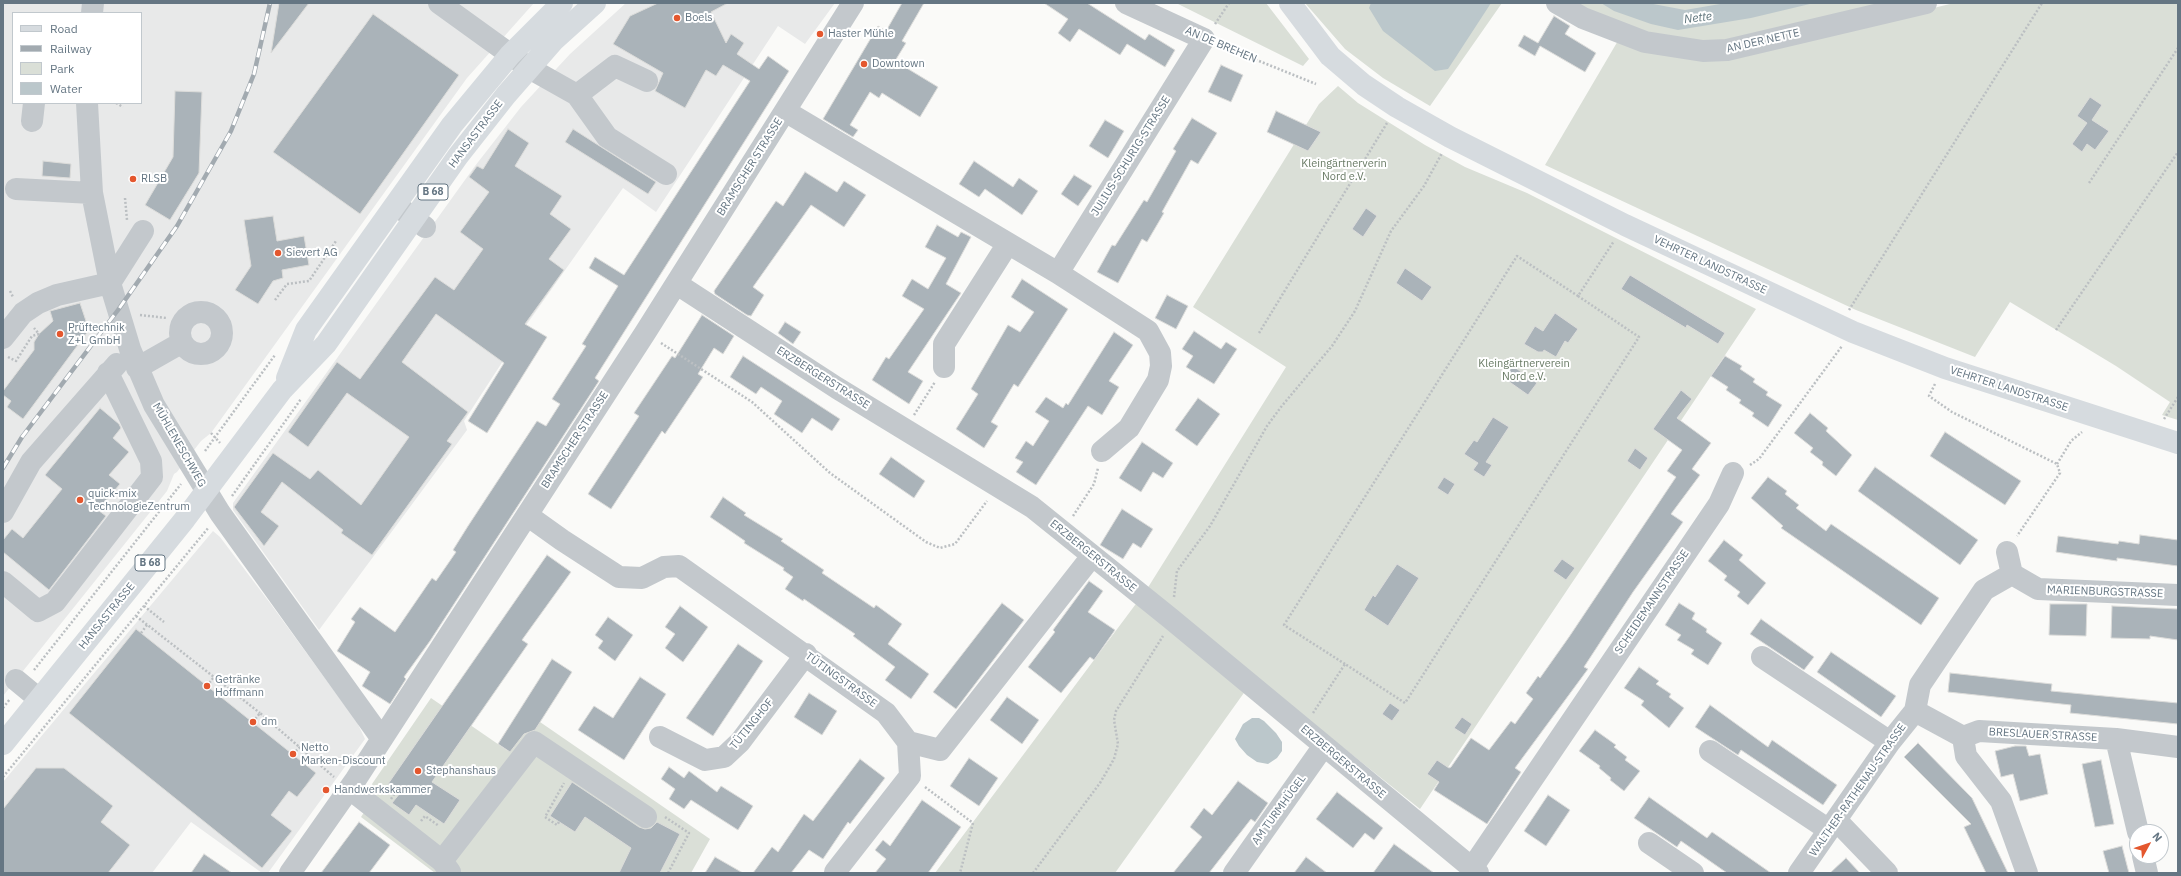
<!DOCTYPE html>
<meta charset="utf-8">
<style>
body{margin:0}
#map{position:relative;width:2181px;height:876px;overflow:hidden;background:#fafaf8;font-family:"IBM Plex Sans",sans-serif}
canvas{display:block}
.frame{position:absolute;inset:0;border:4px solid #657683;pointer-events:none}
.legend{position:absolute;left:12px;top:12px;width:130px;height:92px;box-sizing:border-box;background:#fff;border:1px solid #c1c8cd;margin:0;padding:5px 7px;list-style:none;font-size:12px;color:#657683}
.legend li{display:flex;align-items:center;gap:8px;height:20px}
.legend b{width:20px;border:1px solid #c1c8cd}
.north{position:absolute;left:2129px;top:824px;width:40px;height:40px;box-sizing:border-box;background:#fff;border:1px solid #c1c8cd;border-radius:50%;rotate:50deg;font-size:11px;font-weight:700;line-height:16px;text-align:center;color:#657683}
.north::after{content:'';display:block;margin:auto;width:14px;height:18px;background:#e4572e;clip-path:polygon(50% 0,100% 100%,50% 72%,0 100%)}
</style>
<div id="map">
<canvas width="2181" height="876"></canvas>
<div class="frame"></div>
<ul class="legend">
<li><b style="height:5px;background:#d6dbdf"></b>Road</li>
<li><b style="height:5px;background:#a2aab0"></b>Railway</li>
<li><b style="height:11px;background:#dadfd7"></b>Park</li>
<li><b style="height:11px;background:#bbc7cb"></b>Water</li>
</ul>
<div class="north">N</div>
</div>
<script>
const ctx = document.querySelector('canvas').getContext('2d');
ctx.lineJoin = 'round';
function paint(path, color) { ctx.fillStyle = color; ctx.fill(path, 'evenodd'); }
const poly = rows => new Path2D(rows.map(r => 'M' + r).join(''));
function strokePath(path, color, width, dash) { ctx.strokeStyle = color; ctx.lineWidth = width; ctx.lineCap = dash ? 'butt' : 'round'; ctx.setLineDash(dash || []); ctx.stroke(path); }
function drawText(font, color, halo, rows, align = 'center') {
  ctx.font = font + ' "IBM Plex Sans",sans-serif'; ctx.lineWidth = 4; ctx.setLineDash([]); ctx.textBaseline = 'middle'; ctx.strokeStyle = halo; ctx.fillStyle = color; for (const [text, x, y, turn = 0] of rows) {
    ctx.save(); ctx.translate(x, y); ctx.rotate((+turn || 0) * Math.PI / 180); ctx.textAlign = isNaN(turn) ? turn : align; if (halo) ctx.strokeText(text, 0, 0); ctx.fillText(text, 0, 0); ctx.restore();
  }
}
const built = poly([
 [3,3,534,3,467,78,211,433,201,441,177,472,174,474,167,491,3,696],
 [13,13,141,13,141,103,13,103],
 [626,3,835,3,805,44,778,26,656,212,623,188,527,324,464,421,467,430,319,630,233,510,233,503,475,166,521,107,570,54],
 [213,531,220,537,270,603,357,722,365,739,268,873,262,873,191,822,152,873,3,873,3,782]
]);
const green = poly([
 [1176,3,1266,3,1309,59,1303,66],
 [1305,3,1502,3,1430,106,1383,78,1345,49],
 [1547,3,1898,3,1778,46,1954,3,2178,3,2178,420,2162,415,2170,402,2116,366,2010,302,1975,357,1856,310,1545,165,1619,39],
 [1338,86,1358,103,1425,145,1465,167,1527,193,1756,309,1420,809,1183,620,1246,690,1115,873,935,873,1147,589,1286,367,1193,307,1319,104],
 [431,698,508,751,530,716,540,722,710,839,691,873,435,873,361,817,376,794,372,784]
]);
const water = poly([
 [1371,3,1491,3,1448,69,1435,71,1383,31,1369,8],
 [1601,3,1648,3,1685,10,1726,3,1814,3,1751,18,1678,30,1651,24,1614,11],
 [1252,718,1259,718,1264,721,1276,733,1282,742,1282,751,1277,758,1268,764,1257,762,1247,755,1239,746,1235,739,1243,724]
]);
const building = poly([
 [279,3,309,3,271,53,279,3],
 [658,3,728,3,711,12,726,43,731,34,744,43,737,54,759,69,768,56,789,71,595,378,599,381,430,641,404,677,406,679,390,704,362,686,370,672,337,651,355,622,351,619,360,607,395,632,432,578,436,581,456,552,453,550,468,526,537,421,546,426,560,404,552,399,586,346,582,344,618,286,589,268,595,257,624,275,750,81,723,65,716,76,706,70,685,108,655,91,663,73,613,44,630,16,658,3],
 [902,3,924,3,902,41,906,43,895,61,938,87,920,117,882,93,879,98,870,92,850,125,858,130,853,137,823,119,878,26,886,31,902,3],
 [1044,3,1087,3,1145,40,1149,34,1175,50,1165,67,1127,44,1120,55,1079,29,1070,42,1058,33,1068,19,1044,3],
 [373,14,459,75,360,214,273,152,373,14],
 [1554,16,1570,26,1565,34,1596,53,1585,72,1540,46,1535,56,1518,46,1524,35,1538,43,1554,16],
 [1221,65,1243,75,1231,102,1208,92,1221,65],
 [175,91,202,92,199,173,170,220,145,205,173,157,175,91],
 [2090,97,2102,105,2092,120,2109,131,2095,150,2087,144,2082,152,2072,144,2087,123,2077,116,2090,97],
 [1276,111,1321,132,1308,151,1267,132,1276,111],
 [1192,118,1217,133,1198,164,1191,160,1162,212,1164,213,1147,242,1142,239,1118,283,1097,272,1112,245,1115,246,1144,200,1147,202,1176,151,1173,149,1192,118],
 [1105,120,1124,131,1108,158,1089,146,1105,120],
 [508,129,529,143,515,166,562,196,550,214,571,229,549,259,564,270,525,324,547,337,487,433,468,421,504,363,436,314,402,362,468,412,447,441,452,444,372,555,341,533,343,530,282,482,261,512,279,526,264,546,234,507,273,453,310,479,318,470,361,505,409,437,347,393,308,447,288,432,337,362,360,379,435,277,454,290,483,249,460,232,489,192,469,177,477,166,483,169,508,129],
 [573,129,656,182,648,194,565,142,573,129],
 [43,161,71,164,70,178,42,176,43,161],
 [974,161,1013,187,1019,178,1038,191,1022,215,985,189,979,197,959,184,974,161],
 [805,172,837,192,844,181,866,195,844,227,811,205,753,287,764,295,751,316,747,315,715,294,714,291,776,201,783,206,805,172],
 [1074,175,1092,186,1078,206,1061,194,1074,175],
 [1366,208,1377,216,1363,237,1352,229,1366,208],
 [273,216,277,241,304,236,309,265,282,270,283,278,273,281,258,304,235,290,251,266,244,220,273,216],
 [937,225,958,237,961,232,971,237,946,284,961,293,908,372,923,381,909,404,872,380,886,357,889,359,924,309,902,296,912,279,928,289,946,258,925,247,937,225],
 [1405,268,1432,287,1422,301,1396,283,1405,268],
 [1630,275,1725,333,1718,344,1687,325,1686,328,1621,289,1630,275],
 [1022,279,1068,309,1018,387,1014,384,991,422,998,426,984,448,956,429,978,394,971,389,1008,325,1020,332,1034,312,1011,297,1022,279],
 [1167,295,1188,306,1176,329,1155,318,1167,295],
 [80,303,89,330,23,419,7,407,11,401,3,395,3,391,34,350,34,342,39,334,53,321,50,311,80,303],
 [1555,313,1578,329,1568,343,1565,341,1556,357,1544,350,1543,352,1538,352,1524,344,1535,326,1543,331,1555,313],
 [702,315,734,336,723,354,714,348,698,374,703,377,665,434,662,431,611,509,588,494,639,416,634,413,672,356,675,358,702,315],
 [785,322,801,332,793,344,778,333,785,322],
 [1194,331,1221,349,1226,342,1237,349,1214,384,1186,367,1193,356,1182,349,1194,331],
 [1114,332,1133,345,1109,381,1119,387,1102,415,1088,406,1036,485,1016,472,1023,462,1015,458,1026,441,1033,446,1049,421,1035,412,1046,397,1063,408,1066,403,1068,405,1114,332],
 [743,356,840,419,832,431,812,418,802,433,774,414,782,401,761,387,756,394,730,377,743,356],
 [1725,356,1742,366,1740,369,1755,379,1753,382,1768,392,1766,395,1782,405,1768,427,1752,416,1754,413,1739,403,1741,400,1726,390,1728,387,1711,376,1725,356],
 [1510,364,1537,383,1528,395,1501,376,1510,364],
 [1681,390,1692,399,1677,418,1711,443,1692,469,1700,475,1671,514,1683,522,1633,592,1584,667,1588,669,1515,768,1521,772,1487,824,1434,790,1439,782,1427,774,1437,760,1449,768,1451,767,1471,738,1489,750,1511,721,1515,724,1533,699,1526,693,1538,676,1540,678,1569,637,1676,477,1667,471,1682,450,1653,429,1681,390],
 [1198,398,1220,414,1197,446,1175,430,1198,398],
 [100,408,119,424,121,428,113,438,129,452,109,475,120,484,98,510,106,516,49,590,3,552,3,540,12,529,23,538,62,489,45,475,100,408],
 [1810,413,1828,428,1826,431,1852,455,1836,476,1822,465,1823,462,1810,452,1813,448,1794,433,1810,413],
 [1493,417,1509,427,1486,462,1492,465,1484,477,1473,470,1478,463,1464,454,1474,440,1477,442,1493,417],
 [1945,432,2021,481,2005,505,1930,456,1945,432],
 [1142,442,1173,463,1163,478,1153,472,1141,492,1119,478,1142,442],
 [1635,448,1648,458,1640,470,1627,461,1635,448],
 [891,457,925,481,914,498,879,474,891,457],
 [1875,467,1978,540,1960,565,1858,491,1875,467],
 [1444,477,1455,484,1448,495,1437,488,1444,477],
 [1768,477,1787,491,1785,494,1799,505,1796,508,1826,531,1831,524,1939,598,1921,625,1781,528,1783,526,1751,498,1768,477],
 [723,497,746,513,744,515,783,539,781,541,824,570,822,573,874,608,876,605,902,624,888,644,929,674,911,699,885,680,895,667,853,636,855,634,804,599,803,601,785,589,793,577,783,570,784,568,744,543,745,541,710,517,723,497],
 [1122,509,1153,529,1141,548,1133,543,1123,559,1100,545,1122,509],
 [2140,535,2178,540,2178,566,2117,558,2117,561,2056,552,2058,536,2118,544,2119,541,2139,544,2140,535],
 [1724,540,1743,555,1739,560,1766,583,1748,605,1737,596,1740,592,1724,580,1727,576,1708,561,1724,540],
 [547,555,571,572,522,640,528,644,432,782,460,800,444,824,416,805,409,815,392,803,400,793,388,784,547,555],
 [1562,559,1575,568,1566,580,1553,571,1562,559],
 [1397,564,1419,578,1388,626,1364,610,1373,595,1375,597,1397,564],
 [1089,581,1103,591,1088,612,1115,630,1094,660,1090,657,1061,693,1028,667,1055,632,1053,630,1089,581],
 [1002,603,1024,620,956,709,933,692,1002,603],
 [1679,603,1695,613,1692,619,1707,629,1706,632,1722,643,1708,665,1691,654,1694,650,1677,640,1681,635,1665,625,1679,603],
 [2050,604,2087,604,2086,636,2049,635,2050,604],
 [680,606,708,627,683,662,665,648,675,634,665,627,680,606],
 [2112,606,2178,609,2178,640,2150,636,2150,639,2111,638,2112,606],
 [608,617,633,635,615,661,598,648,603,641,595,635,608,617],
 [1761,619,1814,657,1804,670,1750,634,1761,619],
 [136,629,316,773,297,797,289,791,271,815,292,831,262,868,69,713,136,629],
 [738,644,763,661,713,736,686,718,738,644],
 [1831,652,1896,696,1881,717,1817,672,1831,652],
 [552,659,572,672,535,730,524,734,510,752,498,744,552,659],
 [1639,667,1659,681,1656,684,1671,694,1669,697,1684,708,1669,728,1641,705,1644,701,1624,688,1639,667],
 [1950,673,2052,684,2051,691,2178,703,2178,724,2070,713,2071,705,1948,692,1950,673],
 [640,677,666,694,624,760,578,730,594,706,613,718,640,677],
 [809,693,837,711,822,735,794,717,809,693],
 [1007,697,1039,720,1022,744,990,720,1007,697],
 [1390,703,1400,710,1392,721,1382,714,1390,703],
 [1710,705,1768,747,1772,740,1837,785,1823,805,1741,750,1738,755,1695,727,1710,705],
 [1462,717,1472,724,1465,735,1454,728,1462,717],
 [1595,730,1616,745,1614,747,1627,757,1625,760,1640,771,1624,791,1610,780,1611,778,1599,768,1600,766,1579,751,1595,730],
 [1918,743,1972,798,2008,873,1986,873,1964,827,1971,824,1904,757,1918,743],
 [2015,746,2026,746,2029,756,2040,754,2048,794,2020,801,2013,774,2001,777,1995,751,2015,746],
 [969,758,998,778,979,806,950,786,969,758],
 [860,759,885,778,850,824,848,822,823,859,809,850,791,873,753,873,772,847,778,852,804,814,813,821,860,759],
 [2101,760,2114,824,2095,827,2082,764,2101,760],
 [669,767,684,778,689,771,717,792,721,786,753,806,738,830,691,800,684,809,669,799,675,789,661,779,669,767],
 [36,768,64,768,113,806,101,822,130,845,108,873,3,873,3,809,36,768],
 [1238,781,1268,803,1255,822,1251,819,1209,873,1173,873,1202,837,1190,827,1204,808,1212,815,1238,781],
 [572,782,639,827,645,829,651,828,657,822,680,834,660,873,619,873,631,848,585,817,575,832,550,816,572,782],
 [1337,792,1383,828,1374,840,1365,833,1353,848,1316,819,1337,792],
 [1548,795,1570,810,1546,846,1524,831,1548,795],
 [1649,797,1707,838,1712,832,1771,873,1727,873,1681,841,1677,847,1634,818,1649,797],
 [922,800,961,827,928,873,875,873,886,859,875,850,883,840,890,846,922,800],
 [359,822,390,845,369,873,321,873,359,822],
 [1394,844,1405,852,1434,873,1373,873,1394,844],
 [2122,846,2129,873,2109,873,2103,851,2122,846],
 [204,854,232,873,191,873,204,854],
 [715,857,743,873,705,873,715,857],
 [1306,857,1327,873,1294,873,1306,857],
 [1846,858,1860,873,1830,873,1846,858]
]);
const path = poly([
 [1215,24,1229,3],
 [1222,46,1316,84],
 [116,103,123,107],
 [2089,183,2178,48],
 [125,198,127,220],
 [10,291,13,297],
 [275,300,287,284,309,281,336,241],
 [1849,310,2042,3],
 [140,315,167,318],
 [2056,330,2178,152],
 [1259,333,1387,123],
 [661,343,752,402,830,473,926,542,940,548,955,544,987,501],
 [8,357,16,361,32,336,39,334,34,328],
 [1935,384,1929,396,1952,412,2057,464,2060,473,2017,536],
 [914,415,935,382],
 [2164,419,2178,397],
 [211,433,220,443],
 [205,451,275,355],
 [2057,464,2071,441,2082,432],
 [1750,465,1759,459,1842,346],
 [232,496,301,399],
 [1073,516,1094,484,1098,468],
 [1174,597,1177,571,1210,526,1267,426,1281,407,1332,346,1355,311,1391,231,1424,186,1442,153],
 [144,606,164,622],
 [136,616,260,713],
 [141,633,147,625],
 [1345,664,1284,625,1517,256,1578,296],
 [34,670,181,484],
 [207,686,214,677],
 [3,708,10,699],
 [1313,713,1345,664,1405,703,1639,337,1578,296,1614,241],
 [253,722,260,713,334,777],
 [293,754,300,747],
 [3,777,209,527],
 [925,787,973,823,960,873],
 [391,799,395,793],
 [665,817,689,833,668,873],
 [421,821,425,816,439,826],
 [559,822,557,825,545,817,564,783],
 [1033,873,1100,783,1114,759,1118,744,1114,720,1116,711,1163,636]
]);
const minor = poly([
 [439,3,529,68,577,95,615,66,647,81],
 [1557,3,1583,18,1645,42,1703,51,1727,50,1926,3],
 [92,13,93,3],
 [577,95,607,137,666,174],
 [87,103,92,193,110,283,130,349,154,405,220,513,382,739],
 [785,111,1058,273,1148,331,1160,353,1161,366,1158,380,1129,428,1102,451],
 [32,121,34,103],
 [16,189,92,193],
 [396,205,425,227],
 [1058,273,1204,39,1126,3],
 [677,284,837,388,1032,507,1170,618,1478,873],
 '180 333a21 21 0 1 1 42 0a21 21 0 1 1-42 0Z',
 [3,338,23,313,38,303,57,295,110,283,143,231],
 [944,367,944,344,1007,245],
 [137,368,181,343],
 [3,512,31,462,117,364],
 [527,515,562,540,619,577,642,578,664,567,679,566,886,713,908,742,940,750,1092,556],
 [2012,574,2038,589,2178,595],
 [3,582,38,611,55,602,152,477,151,461,108,373],
 [1762,657,1890,742],
 [16,680,39,699],
 [1915,711,1963,737,1979,731,2116,739,2178,747],
 [660,737,705,760,724,757,740,742,806,654],
 [1963,737,1966,756,2001,801,2027,873],
 [2116,739,2138,832],
 [1710,751,1829,830],
 [350,789,442,861,450,872],
 [1836,820,1887,873],
 [1649,843,1693,873],
 [2143,856,2147,873],
 [442,861,534,742,646,817],
 [1472,868,1719,504,1733,473],
 [835,872,910,776,908,742],
 [290,873,356,779,645,333,853,3],
 [1234,873,1323,747],
 [1799,873,1890,742,1915,711,1920,685,1984,590,2012,574,2007,552]
]);
const major = poly([
 [1290,3,1330,56,1364,85,1397,107,1450,137,1625,225,1853,332,1945,368,2178,443],
 [287,378,306,330,452,125,510,55,562,3],
 [3,744,185,519,282,390,326,344,458,156,506,95,554,40,595,3]
]);
const rail = poly([
 [3,468,22,437,118,310,177,226,231,131,254,74,270,3]
]);
const markers = [
 [677,18,4,"#e4572e"],
 [820,34,4,"#e4572e"],
 [864,64,4,"#e4572e"],
 [133,179,4,"#e4572e"],
 [278,253,4,"#e4572e"],
 [60,334,4,"#e4572e"],
 [80,500,4,"#e4572e"],
 [207,686,4,"#e4572e"],
 [253,722,4,"#e4572e"],
 [293,754,4,"#e4572e"],
 [418,771,4,"#e4572e"],
 [326,790,4,"#e4572e"]
];
const shields = [
 [433,192,30],
 [150,563,30]
];
const shieldNames = [
 ["B 68",433,192],
 ["B 68",150,563]
];
const poiNames = [
 ["Boels",685,18],
 ["Haster Mühle",828,34],
 ["Downtown",872,64],
 ["RLSB",141,179],
 ["Sievert AG",286,253],
 ["Prüftechnik",68,328],
 ["Z+L GmbH",68,341],
 ["quick-mix",88,494],
 ["TechnologieZentrum",88,507],
 ["Getränke",215,680],
 ["Hoffmann",215,693],
 ["dm",261,722],
 ["Netto",301,748],
 ["Marken-Discount",301,761],
 ["Stephanshaus",426,771],
 ["Handwerkskammer",334,790]
];
const streetNames = [
 ["AN DER NETTE",1763,41,-13],
 ["AN DE BREHEN",1221,45,23],
 ["HANSASTRASSE",476,134,-53],
 ["JULIUS-SCHURIG-STRASSE",1131,156,-58],
 ["BRAMSCHER STRASSE",750,167,-58],
 ["VEHRTER LANDSTRASSE",1710,265,25],
 ["ERZBERGERSTRASSE",823,378,32],
 ["VEHRTER LANDSTRASSE",2009,389,18],
 ["BRAMSCHER STRASSE",575,440,-57],
 ["MÜHLENESCHWEG",179,445,60],
 ["ERZBERGERSTRASSE",1093,556,39],
 ["MARIENBURGSTRASSE",2105,592,2],
 ["SCHEIDEMANNSTRASSE",1652,602,-56],
 ["HANSASTRASSE",107,616,-51],
 ["TÜTINGSTRASSE",841,680,36],
 ["TÜTINGHOF",752,724,-51],
 ["BRESLAUER STRASSE",2043,735,3],
 ["ERZBERGERSTRASSE",1343,762,40],
 ["WALTHER-RATHENAU-STRASSE",1858,790,-55],
 ["AM TURMHÜGEL",1279,810,-54]
];
const parkNames = [
 ["Kleingärtnerverin",1344,164],
 ["Nord e.V.",1344,177],
 ["Kleingärtnerverein",1524,364],
 ["Nord e.V.",1524,377]
];
const waterNames = [
 ["Nette",1698,18,-7]
];
paint(built, '#e8e9e9');
paint(green, '#dadfd7');
paint(water, '#bbc7cb');
paint(building, '#aab3b9');
strokePath(building, '#dcdcda', 1);
strokePath(path, '#bbbfc2', 2.5, [2, 2]);
strokePath(minor, '#c3c8cc', 22);
strokePath(major, '#d6dbdf', 22);
strokePath(rail, '#a2aab0', 4.5);
strokePath(rail, '#fff', 3, [9]);
for (const [x, y, r, color] of markers) { const dot = new Path2D(); dot.arc(x, y, r, 0, 2 * Math.PI); ctx.fillStyle = color; ctx.fill(dot); strokePath(dot, '#fff', 1.5); }
for (const [x, y, w] of shields) { const box = new Path2D(); box.roundRect(x - w / 2, y - 8, w, 16, 3); ctx.fillStyle = '#fff'; ctx.fill(box); strokePath(box, '#657683', 1); }
drawText('bold 10px', '#657683', null, shieldNames);
drawText('11px', '#657683', '#fff', poiNames, 'left');
drawText('11px', '#657683', '#fff', streetNames);
drawText('11px', '#687a64', '#fff', parkNames);
drawText('italic 12px', '#60757c', '#fff', waterNames);
</script>
